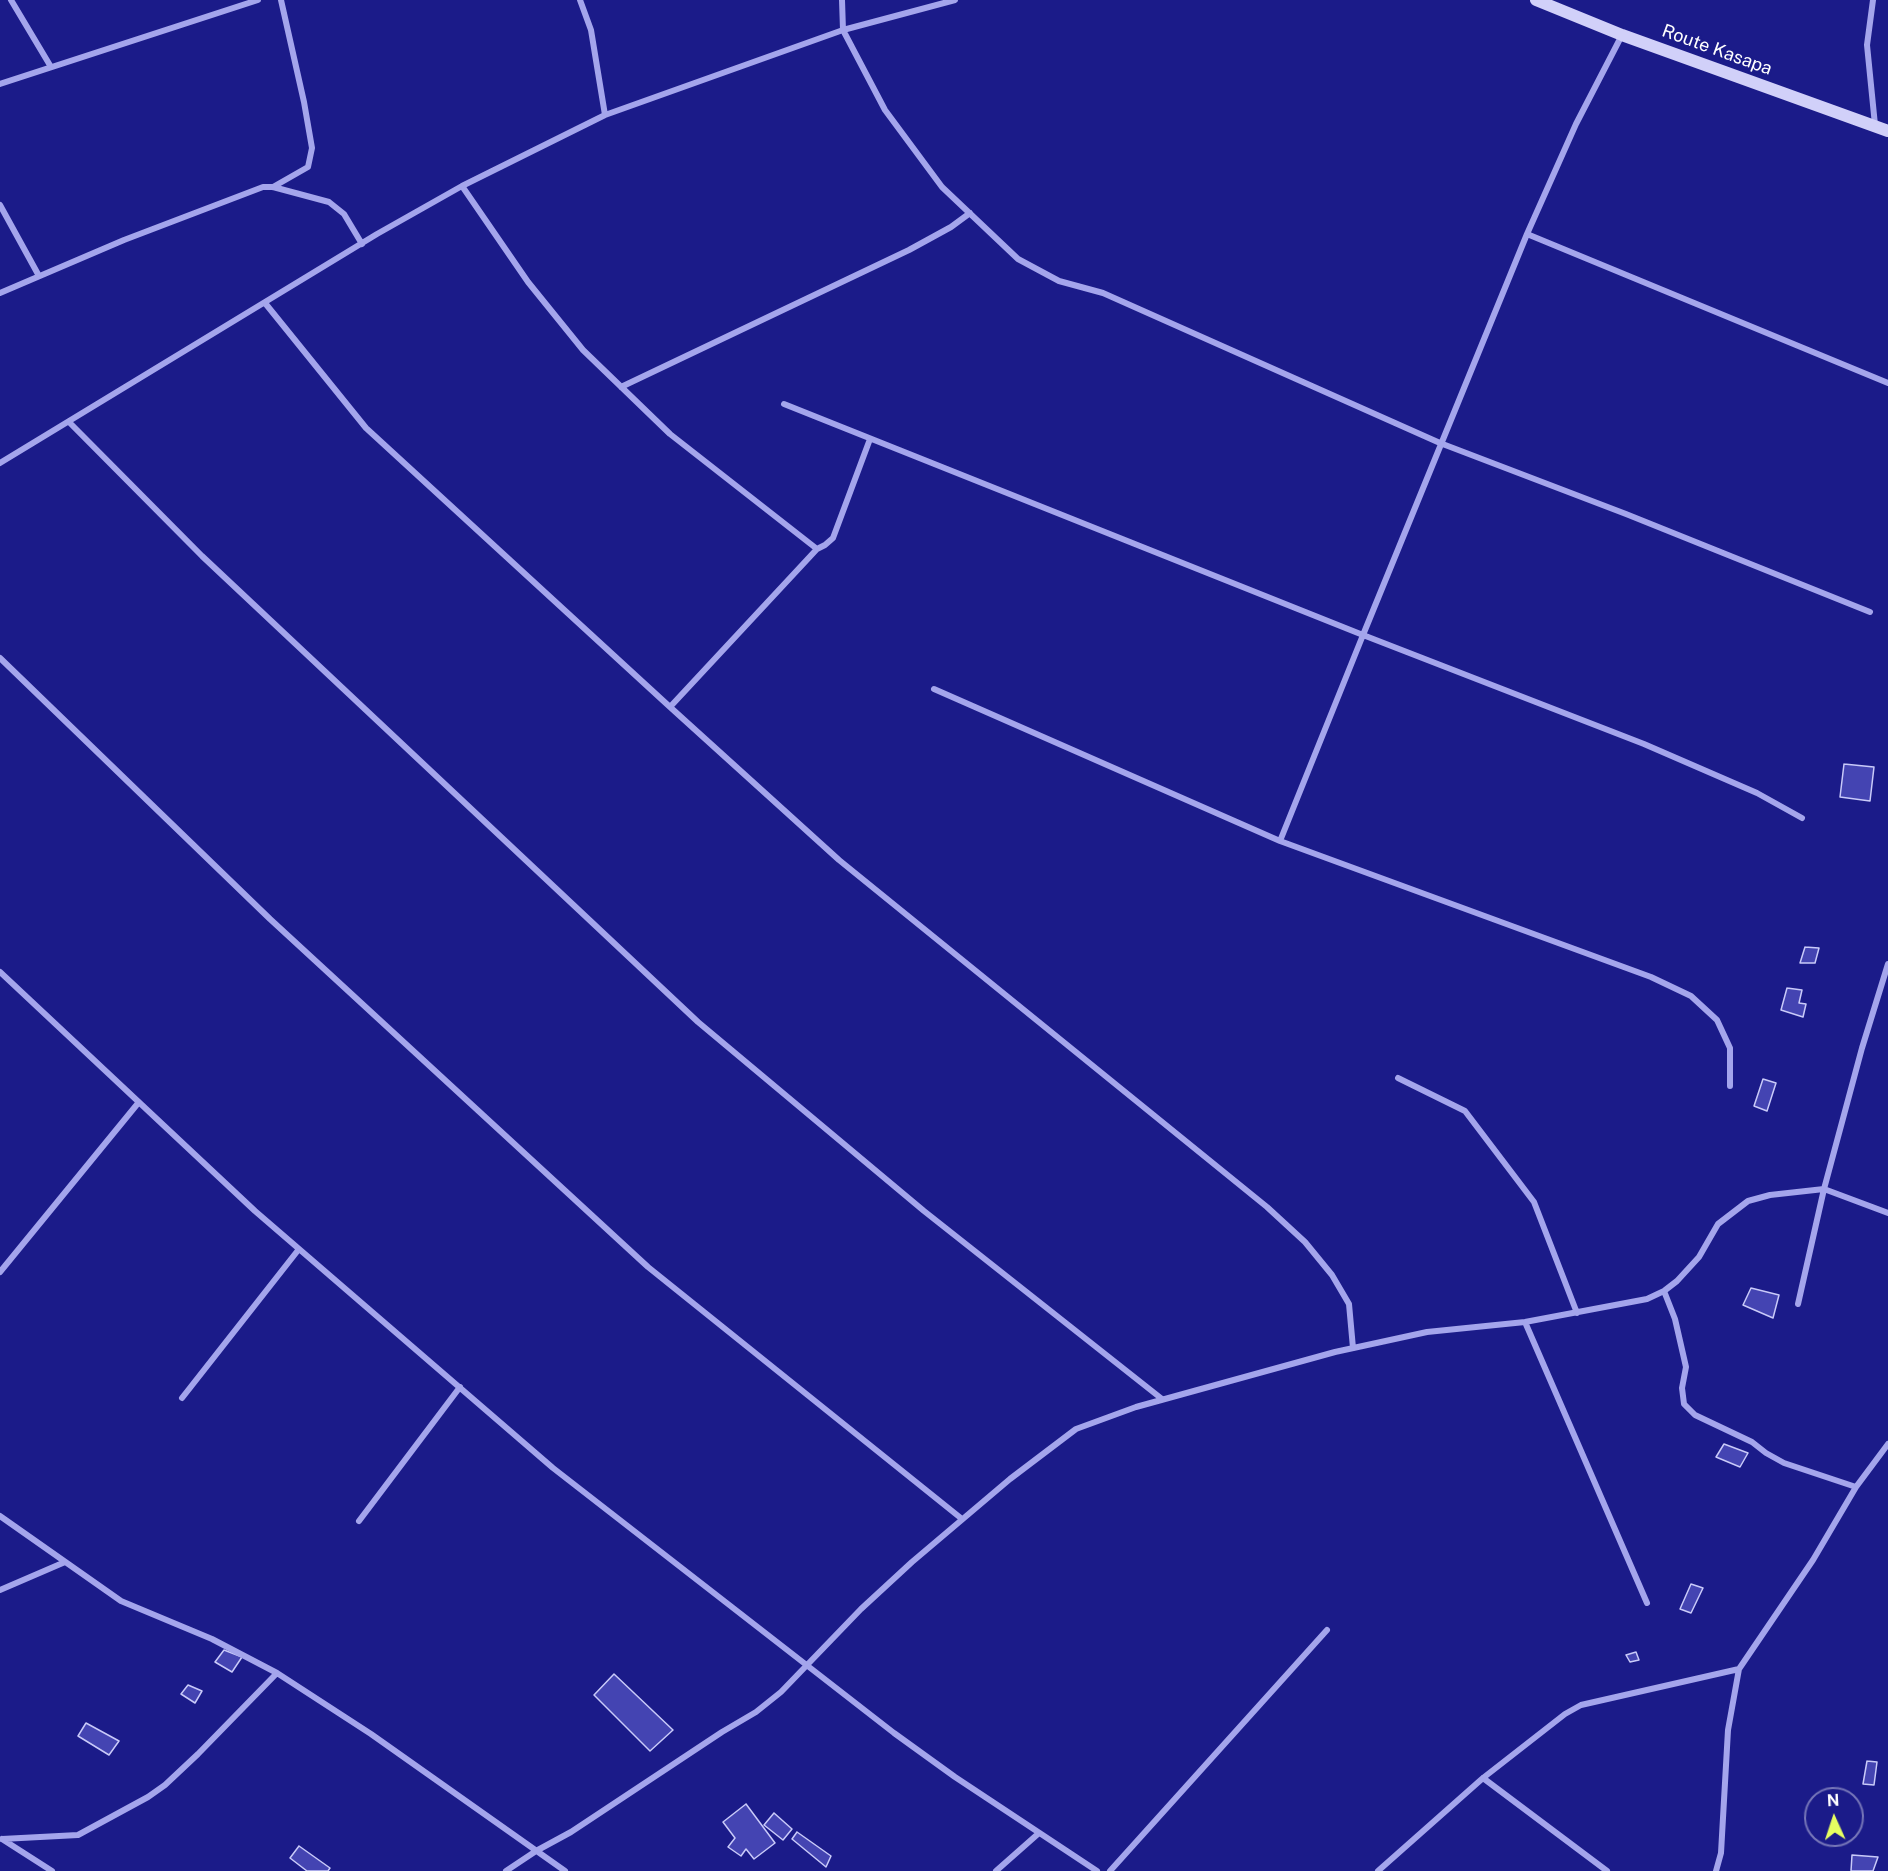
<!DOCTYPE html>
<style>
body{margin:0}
#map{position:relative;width:1888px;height:1871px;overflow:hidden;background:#1b1b89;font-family:"Public Sans",sans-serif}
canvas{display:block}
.north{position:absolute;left:1804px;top:1787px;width:60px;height:60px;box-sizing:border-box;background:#1b1b89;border:2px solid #7676b8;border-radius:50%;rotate:357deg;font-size:16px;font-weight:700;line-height:24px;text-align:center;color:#fff}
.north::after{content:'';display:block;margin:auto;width:21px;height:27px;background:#e6fe61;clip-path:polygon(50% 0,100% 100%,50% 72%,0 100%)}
</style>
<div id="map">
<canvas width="1888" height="1871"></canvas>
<div class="north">N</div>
</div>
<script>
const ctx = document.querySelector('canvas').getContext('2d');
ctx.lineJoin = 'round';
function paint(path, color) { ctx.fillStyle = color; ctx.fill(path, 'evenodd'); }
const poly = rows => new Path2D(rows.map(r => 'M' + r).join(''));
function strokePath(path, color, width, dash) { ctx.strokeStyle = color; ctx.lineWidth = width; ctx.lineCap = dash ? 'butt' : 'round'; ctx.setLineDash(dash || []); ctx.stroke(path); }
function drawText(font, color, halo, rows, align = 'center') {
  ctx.font = font + ' "Public Sans",sans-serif'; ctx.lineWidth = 4.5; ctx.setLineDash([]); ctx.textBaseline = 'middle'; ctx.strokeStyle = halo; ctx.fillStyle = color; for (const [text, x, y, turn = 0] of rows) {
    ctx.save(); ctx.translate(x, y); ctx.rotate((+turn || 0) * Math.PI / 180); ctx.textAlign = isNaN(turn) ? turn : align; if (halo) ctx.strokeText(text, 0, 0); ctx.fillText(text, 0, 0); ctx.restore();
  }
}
const building = poly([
 [1844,764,1874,767,1870,801,1840,797,1844,764],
 [1805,947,1819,948,1815,963,1800,963,1805,947],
 [1787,988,1802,990,1799,1003,1806,1004,1803,1017,1781,1010,1787,988],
 [1763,1079,1776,1083,1767,1111,1754,1106,1763,1079],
 [1751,1288,1779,1295,1773,1318,1743,1305,1751,1288],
 [1724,1444,1748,1453,1740,1467,1716,1457,1724,1444],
 [1691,1584,1703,1588,1691,1613,1680,1609,1691,1584],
 [224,1650,242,1657,232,1672,215,1662,224,1650],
 [1636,1652,1639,1660,1630,1662,1626,1655,1636,1652],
 [614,1674,673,1730,650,1751,594,1695,614,1674],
 [188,1685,202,1691,195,1703,181,1694,188,1685],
 [86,1723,119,1741,109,1755,78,1736,86,1723],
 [1867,1761,1877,1762,1874,1785,1863,1784,1867,1761],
 [746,1804,775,1843,754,1859,746,1849,741,1856,728,1847,735,1838,723,1822,746,1804],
 [1810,1805,1816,1807,1816,1818,1807,1816,1810,1805],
 [774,1813,792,1829,783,1840,764,1825,774,1813],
 [797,1832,831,1856,826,1867,792,1839,797,1832],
 [299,1846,330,1868,328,1871,307,1871,290,1858,299,1846],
 [1852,1855,1878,1857,1873,1871,1851,1871,1852,1855]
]);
const street = poly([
 [11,0,51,67],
 [580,0,591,30,605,115],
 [842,0,843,30,885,110,942,187,1018,259,1059,281,1103,293,1440,443,1626,514,1870,612],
 [1873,0,1867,45,1875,125],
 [1622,35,1576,124,1527,234,1363,635,1644,744,1757,793,1802,818],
 [0,84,258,0],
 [462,186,528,282,583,350,670,434,817,549],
 [273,187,308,167,312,148,304,102,281,0],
 [0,205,39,276],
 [1527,234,1888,383],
 [0,293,124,240,263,187,273,187,329,202,344,214,362,244],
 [265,303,366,428,670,707,839,860,1267,1207,1305,1242,1332,1275,1349,1304,1353,1348],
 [621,387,909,250,951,227,970,213],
 [784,404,1363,635,1280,841],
 [69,422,202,556,698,1022,924,1211,1162,1399],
 [0,463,377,234,462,186,605,115,843,30,955,0],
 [0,658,270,919,648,1267,962,1519],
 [934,689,1280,841,1651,977,1691,996,1717,1020,1730,1048,1730,1086],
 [670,707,817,549,825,545,833,538,870,439],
 [0,972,255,1211,553,1468,894,1733,955,1777,1097,1871],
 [1398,1078,1465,1111,1534,1202,1577,1313],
 [0,1272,139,1102],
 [1664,1291,1675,1319,1686,1367,1682,1388,1684,1404,1695,1415,1752,1442,1766,1453,1784,1463,1856,1487],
 [1798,1304,1824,1189,1862,1048,1888,964],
 [1525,1322,1647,1603],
 [182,1398,299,1249],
 [0,1516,121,1601,212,1639,277,1673,371,1734,565,1871],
 [359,1521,460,1387],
 [0,1590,65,1562],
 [1483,1778,1607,1871],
 [2,1839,78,1835,148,1797,165,1785,198,1754,277,1673],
 [2,1839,52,1871],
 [506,1871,536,1851,571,1832,722,1732,756,1712,781,1692,861,1609,912,1562,1010,1479,1076,1429,1136,1407,1335,1352,1427,1332,1525,1322,1647,1299,1664,1291,1677,1281,1699,1257,1718,1224,1748,1201,1770,1195,1824,1189,1888,1213],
 [996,1871,1039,1833],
 [1110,1871,1327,1630],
 [1378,1871,1483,1778,1565,1714,1581,1705,1739,1669],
 [1716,1871,1721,1853,1728,1730,1739,1669,1813,1560,1856,1487,1888,1444]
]);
const secondary = poly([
 [1536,0,1622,35,1888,131]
]);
const streetNames = [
 ["Route Kasapa",1717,50,20]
];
paint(building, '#4444b2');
strokePath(building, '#c9caf9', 1.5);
strokePath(street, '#a4a5ec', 6);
strokePath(secondary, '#d1d0f9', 12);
drawText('18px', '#fff', '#1b1b89', streetNames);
</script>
